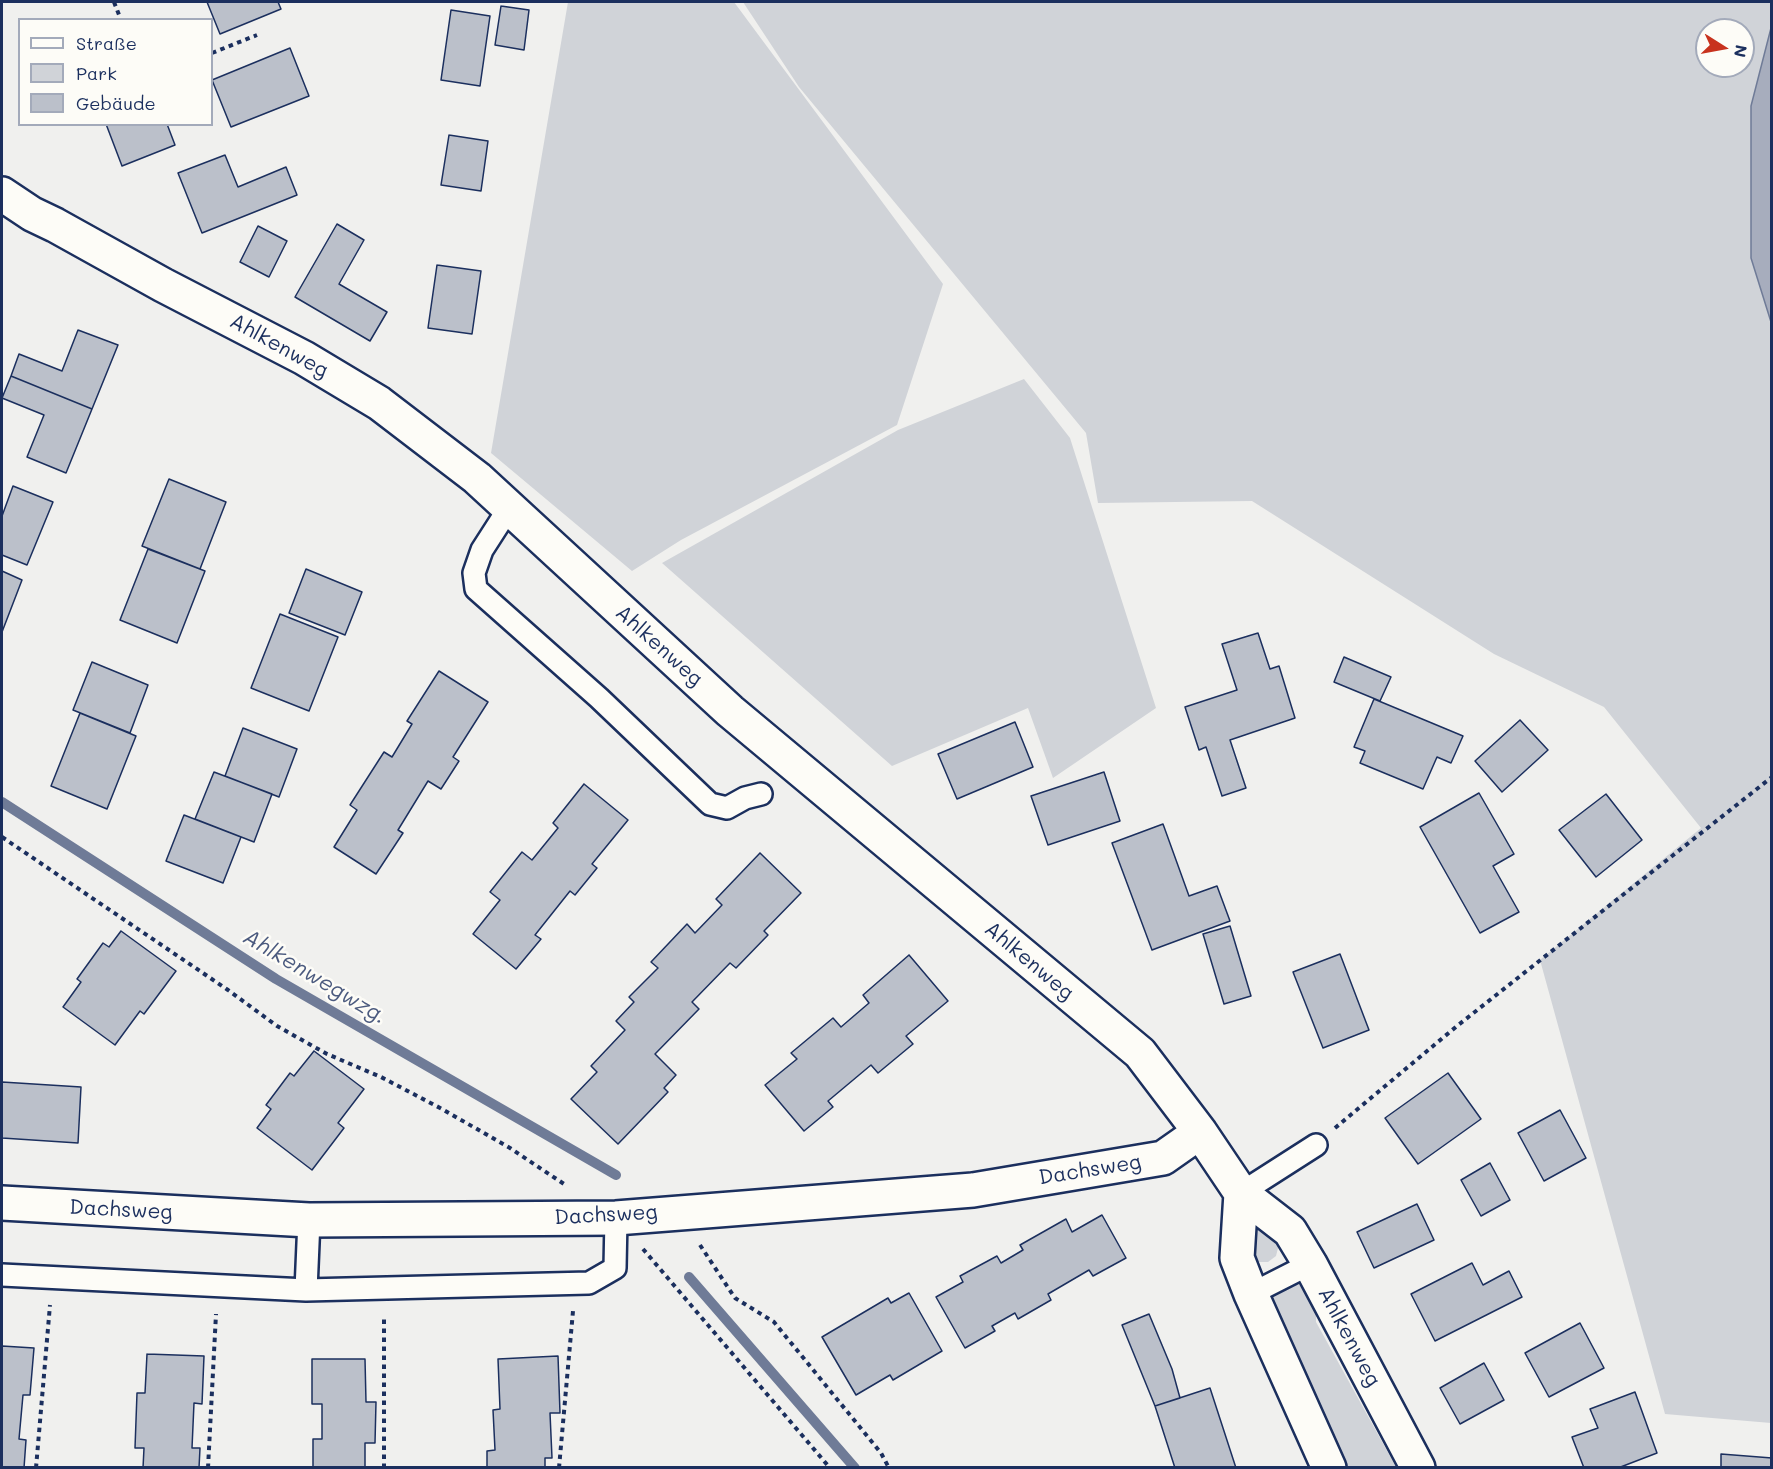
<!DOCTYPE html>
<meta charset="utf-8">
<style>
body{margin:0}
#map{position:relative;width:1773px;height:1469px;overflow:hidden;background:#f0f0ee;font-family:Mali,sans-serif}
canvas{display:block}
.frame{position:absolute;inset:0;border:3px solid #1b2f5e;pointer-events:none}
.legend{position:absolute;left:18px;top:18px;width:195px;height:108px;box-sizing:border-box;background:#fdfcf7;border:2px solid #a3aaba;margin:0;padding:8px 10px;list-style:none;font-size:18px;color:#1b2f5e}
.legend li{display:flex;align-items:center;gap:12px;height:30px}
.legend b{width:30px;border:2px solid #a3aaba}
.north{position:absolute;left:1695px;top:18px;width:60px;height:60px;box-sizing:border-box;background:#fdfcf7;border:2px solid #a3aaba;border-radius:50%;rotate:101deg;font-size:16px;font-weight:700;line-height:24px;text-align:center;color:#1b2f5e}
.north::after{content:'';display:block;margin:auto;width:21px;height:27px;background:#c8321e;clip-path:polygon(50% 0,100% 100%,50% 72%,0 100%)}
</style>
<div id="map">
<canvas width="1773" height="1469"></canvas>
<div class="frame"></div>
<ul class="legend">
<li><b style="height:8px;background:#fdfcf7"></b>Straße</li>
<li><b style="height:16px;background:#d0d3d8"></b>Park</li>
<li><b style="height:16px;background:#bbc0ca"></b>Gebäude</li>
</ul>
<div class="north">N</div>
</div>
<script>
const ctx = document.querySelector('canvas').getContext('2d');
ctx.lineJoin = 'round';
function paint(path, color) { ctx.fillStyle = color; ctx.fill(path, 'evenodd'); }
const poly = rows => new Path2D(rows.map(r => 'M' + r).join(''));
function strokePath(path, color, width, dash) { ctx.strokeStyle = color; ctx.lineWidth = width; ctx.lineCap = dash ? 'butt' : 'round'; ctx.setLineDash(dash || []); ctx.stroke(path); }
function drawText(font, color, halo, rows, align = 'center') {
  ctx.font = font + ' Mali,sans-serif'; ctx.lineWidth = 5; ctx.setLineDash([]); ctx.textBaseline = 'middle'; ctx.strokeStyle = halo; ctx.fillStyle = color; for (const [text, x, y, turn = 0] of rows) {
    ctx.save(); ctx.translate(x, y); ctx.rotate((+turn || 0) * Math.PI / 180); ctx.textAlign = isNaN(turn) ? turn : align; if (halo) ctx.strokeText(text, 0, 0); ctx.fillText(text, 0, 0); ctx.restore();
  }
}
const green = poly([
 [568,2,734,2,943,284,897,425,681,540,632,571,491,453],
 [743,2,1771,2,1771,28,1751,106,1751,258,1772,322,1771,1423,1665,1414,1540,960,1701,828,1604,707,1494,654,1252,501,1098,503,1086,433,799,87],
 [1707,30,1743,30,1743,66,1707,66],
 [1024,379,1070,438,1156,708,1053,778,1028,708,892,766,662,563,898,430],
 [1249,1221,1277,1234,1279,1244,1276,1256,1268,1262,1258,1262,1249,1256],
 [1289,1283,1302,1285,1311,1292,1316,1302,1316,1322,1396,1467,1347,1467,1275,1317,1272,1299,1279,1288]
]);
const water = poly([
 [1771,28,1771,322,1751,258,1751,106,1771,28]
]);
const stream = poly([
 [2,802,276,979,616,1175],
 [689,1277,855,1468]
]);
const building = poly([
 [207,2,278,2,281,9,220,34,207,2],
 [501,6,529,10,524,50,495,45,501,6],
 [451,10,490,16,480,86,441,80,451,10],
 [290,48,309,96,231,127,212,80,290,48],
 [106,124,167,124,175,145,122,166,106,124],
 [449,135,488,141,481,191,441,185,449,135],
 [225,155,238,187,286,167,297,195,202,233,178,173,225,155],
 [337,224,364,240,339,284,387,312,370,341,295,297,337,224],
 [258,226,287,241,269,277,240,262,258,226],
 [437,265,481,271,472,334,428,328,437,265],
 [78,330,118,345,92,409,11,376,19,354,62,371,78,330],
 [11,376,92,409,66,473,27,457,44,415,2,398,11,376],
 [169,479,226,502,200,569,142,546,169,479],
 [13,486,53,502,27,565,2,555,2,516,13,486],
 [148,549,205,571,177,643,120,620,148,549],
 [306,569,362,592,345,635,289,613,306,569],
 [2,571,22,580,2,632,2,571],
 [280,614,338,637,309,711,251,688,280,614],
 [1258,633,1270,669,1279,666,1295,718,1230,740,1246,788,1222,796,1206,747,1199,750,1185,707,1237,690,1222,644,1258,633],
 [1344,657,1391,677,1380,701,1334,682,1344,657],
 [92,662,148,685,130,733,73,710,92,662],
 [439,671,488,702,453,757,459,761,441,789,428,781,398,830,403,833,376,874,334,847,357,810,350,805,384,752,392,757,412,724,407,721,439,671],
 [1374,699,1463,736,1451,763,1437,757,1423,789,1360,763,1365,751,1354,747,1374,699],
 [80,713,136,736,107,809,51,786,80,713],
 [1520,720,1548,750,1502,792,1475,761,1520,720],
 [1015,722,1033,767,957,799,938,754,1015,722],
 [243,728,297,749,279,797,225,776,243,728],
 [214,772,272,794,254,842,195,819,214,772],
 [1104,772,1120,821,1048,845,1031,796,1104,772],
 [584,784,628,820,592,864,597,868,575,895,570,891,535,935,541,939,516,969,473,934,500,900,490,892,522,852,532,860,558,828,553,823,584,784],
 [1479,793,1514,854,1493,866,1519,912,1480,933,1420,827,1479,793],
 [1606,794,1642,840,1596,877,1559,830,1606,794],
 [184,815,241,837,223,883,166,861,184,815],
 [1163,824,1189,896,1217,886,1230,921,1152,950,1112,843,1163,824],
 [760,853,801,893,764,931,768,935,736,968,730,963,692,1002,699,1009,655,1054,676,1075,664,1088,668,1092,618,1144,571,1099,597,1072,591,1066,625,1030,616,1021,634,1002,629,997,658,968,651,962,687,924,695,933,722,905,716,899,760,853],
 [1230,926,1251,996,1224,1004,1203,934,1230,926],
 [121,931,176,971,144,1014,140,1011,115,1045,63,1007,81,982,77,979,103,943,109,947,121,931],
 [1340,954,1369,1030,1323,1048,1293,972,1340,954],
 [909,955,948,1001,906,1036,913,1044,878,1073,871,1065,828,1101,833,1107,804,1131,765,1085,797,1059,791,1053,833,1018,841,1027,869,1003,863,995,909,955],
 [314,1051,364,1089,338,1123,344,1128,312,1170,257,1128,271,1109,266,1105,290,1073,294,1076,314,1051],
 [1448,1073,1481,1119,1418,1164,1385,1118,1448,1073],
 [2,1082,81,1087,78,1143,2,1138,2,1082],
 [1560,1110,1586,1158,1544,1181,1518,1133,1560,1110],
 [1490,1163,1510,1200,1481,1216,1461,1180,1490,1163],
 [1417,1204,1434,1240,1374,1268,1357,1232,1417,1204],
 [1102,1215,1126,1258,1093,1276,1089,1270,1048,1294,1051,1300,1018,1319,1015,1313,992,1326,995,1331,965,1348,936,1297,963,1282,960,1276,997,1256,1001,1263,1023,1250,1020,1245,1066,1219,1072,1232,1102,1215],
 [1472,1263,1483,1285,1509,1271,1522,1297,1435,1341,1411,1294,1472,1263],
 [909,1293,942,1351,893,1380,890,1375,856,1395,822,1337,888,1298,891,1303,909,1293],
 [1149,1314,1172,1369,1180,1398,1155,1406,1122,1325,1149,1314],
 [1580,1323,1604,1368,1549,1397,1525,1353,1580,1323],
 [2,1346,34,1348,30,1395,23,1395,19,1439,26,1440,24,1468,2,1468,2,1346],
 [147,1354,204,1356,202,1404,194,1403,192,1448,200,1448,199,1468,143,1468,144,1448,135,1448,137,1393,145,1393,147,1354],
 [558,1356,560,1413,550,1413,552,1458,545,1458,545,1468,487,1468,487,1451,495,1450,493,1410,500,1409,498,1359,558,1356],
 [312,1359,365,1359,366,1402,376,1402,375,1443,365,1443,365,1468,313,1468,313,1439,322,1439,322,1404,312,1404,312,1359],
 [1484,1363,1504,1400,1460,1424,1440,1388,1484,1363],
 [1210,1388,1236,1468,1175,1468,1155,1406,1210,1388],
 [1635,1392,1657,1453,1618,1468,1584,1468,1572,1437,1598,1428,1590,1409,1635,1392],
 [1721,1454,1772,1458,1772,1468,1721,1468,1721,1454]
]);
const path = poly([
 [114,2,121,20],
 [212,53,257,35],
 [2,837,228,990,277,1026,327,1054,381,1077,442,1109,510,1148,564,1184],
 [1335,1128,1457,1026,1772,777],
 [700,1245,735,1298,774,1322,881,1453,889,1468],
 [643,1249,830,1468],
 [36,1468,50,1305],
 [208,1468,216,1314],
 [384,1468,384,1316],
 [559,1468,573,1311]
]);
const lane = poly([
 [509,508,482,550,474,573,476,589,599,698,710,804,727,808,745,798,761,794],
 [1241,1193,1316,1145],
 [2,1275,306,1290,589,1283,615,1268,616,1218],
 [306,1290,309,1220],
 [1251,1294,1310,1264]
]);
const street = poly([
 [2,194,32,214,55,225,163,285,304,358,379,403,477,478,730,711,1140,1053,1200,1132,1241,1193,1290,1231,1310,1264,1418,1468],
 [1241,1193,1237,1258,1251,1294,1329,1468],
 [2,1203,309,1220,616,1218,973,1190,1163,1158,1200,1132]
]);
const streetNames = [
 ["Ahlkenweg",279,346,29],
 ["Ahlkenweg",659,646,42],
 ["Ahlkenweg",1029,961,40],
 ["Dachsweg",1090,1170,-9],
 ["Dachsweg",121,1210,3],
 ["Dachsweg",606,1215,-3],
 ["Ahlkenweg",1349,1337,62]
];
const waterNames = [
 ["Ahlkenwegwzg.",315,977,31]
];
paint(green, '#d0d3d8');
paint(water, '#a7adbd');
strokePath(water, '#6f7b97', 1.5);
strokePath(stream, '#6f7b97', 10);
paint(building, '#bbc0ca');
strokePath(building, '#1b2f5e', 1.5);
strokePath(lane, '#1b2f5e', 26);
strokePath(street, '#1b2f5e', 38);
strokePath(path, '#1b2f5e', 4, [4.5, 4.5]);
strokePath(lane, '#fdfcf7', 21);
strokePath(street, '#fdfcf7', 33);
drawText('21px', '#1b2f5e', '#fdfcf7', streetNames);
drawText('italic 22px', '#4c5b7f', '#fdfcf7', waterNames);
</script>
